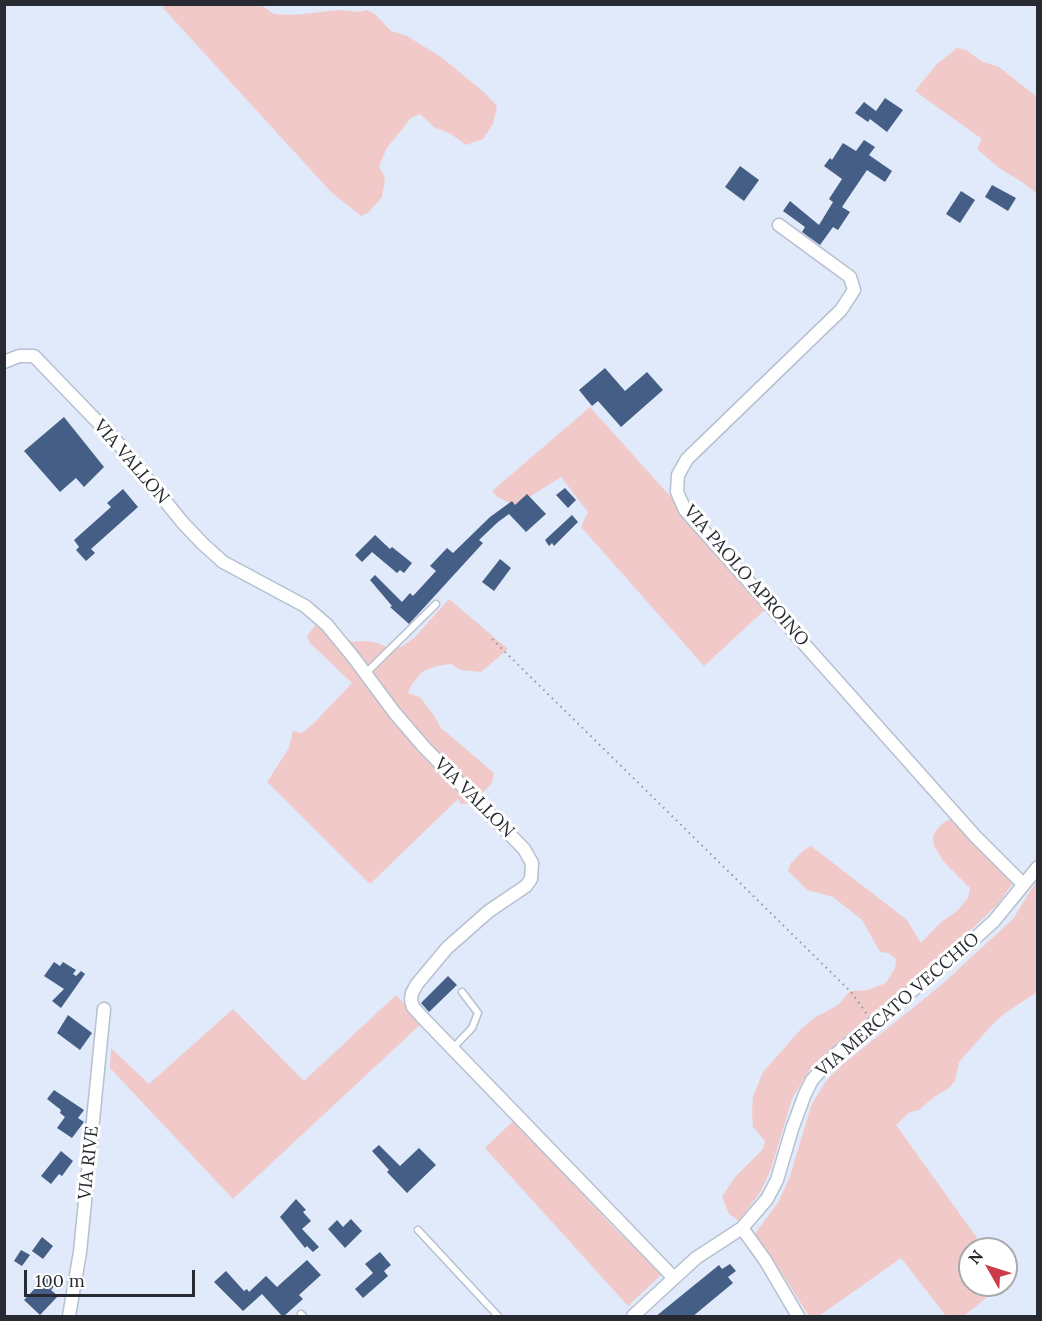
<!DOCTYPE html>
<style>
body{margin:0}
#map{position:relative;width:1042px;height:1321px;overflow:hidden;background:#e0eafa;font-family:Lora,serif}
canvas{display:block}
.frame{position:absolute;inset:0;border:6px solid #272b31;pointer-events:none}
.north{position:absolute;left:958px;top:1237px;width:60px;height:60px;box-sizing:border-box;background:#fff;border:2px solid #a9aaad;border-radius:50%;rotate:309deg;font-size:16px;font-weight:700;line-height:24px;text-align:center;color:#272b31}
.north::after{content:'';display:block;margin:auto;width:21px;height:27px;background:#cb3b4a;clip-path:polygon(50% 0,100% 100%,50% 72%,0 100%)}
.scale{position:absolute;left:24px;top:1270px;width:171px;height:27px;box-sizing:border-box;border:3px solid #272b31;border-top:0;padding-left:8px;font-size:18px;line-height:21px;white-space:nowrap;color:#272b31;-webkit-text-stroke:4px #fff;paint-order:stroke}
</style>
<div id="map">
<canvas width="1042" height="1321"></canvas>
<div class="frame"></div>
<div class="north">N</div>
<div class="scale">100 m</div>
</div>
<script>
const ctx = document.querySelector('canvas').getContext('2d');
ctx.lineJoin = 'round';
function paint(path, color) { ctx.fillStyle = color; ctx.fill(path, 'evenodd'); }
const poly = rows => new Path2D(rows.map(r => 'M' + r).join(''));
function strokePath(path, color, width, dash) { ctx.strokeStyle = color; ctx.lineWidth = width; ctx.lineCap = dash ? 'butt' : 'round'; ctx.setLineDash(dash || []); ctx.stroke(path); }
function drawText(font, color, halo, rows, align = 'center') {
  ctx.font = font + ' Lora,serif'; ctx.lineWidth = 6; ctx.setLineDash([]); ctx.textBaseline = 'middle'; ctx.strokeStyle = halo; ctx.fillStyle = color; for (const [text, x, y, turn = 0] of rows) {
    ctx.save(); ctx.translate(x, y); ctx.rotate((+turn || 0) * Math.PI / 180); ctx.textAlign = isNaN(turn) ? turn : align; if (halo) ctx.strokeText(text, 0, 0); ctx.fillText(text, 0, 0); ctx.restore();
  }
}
const green = poly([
 [164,4,261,5,274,14,294,15,340,10,358,12,367,10,375,14,391,31,407,36,441,57,485,93,497,106,493,124,483,139,466,145,451,134,434,127,420,114,411,118,387,148,379,166,385,178,382,197,369,212,361,216,331,192,163,8],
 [957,48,966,50,981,61,999,67,1037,97,1037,194,1022,182,999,168,977,149,982,139,915,91,936,65],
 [590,407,769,606,704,666,581,527,588,512,561,477,515,506,498,497,492,491],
 [449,599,508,649,481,672,461,670,451,664,437,666,422,672,412,684,408,693,420,697,435,717,440,727,494,773,492,783,472,804,461,804,458,799,370,884,267,782,289,748,293,731,302,733,314,723,352,683,310,643,307,636,316,624,331,627,352,642,367,641,378,643,388,648,401,647,414,638],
 [954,817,1015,880,998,904,955,945,829,1050,810,1069,792,1099,771,1169,761,1191,739,1221,729,1214,722,1197,735,1177,763,1149,765,1141,753,1127,752,1112,753,1097,763,1072,801,1029,814,1018,838,1005,850,991,868,990,886,983,895,968,896,959,889,953,880,952,862,920,833,897,807,890,788,871,791,863,804,850,811,846,907,920,921,943,941,922,956,912,968,898,970,888,944,862,934,846,933,837,937,829,943,823],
 [1037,880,1037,992,1004,1014,991,1026,959,1062,955,1081,949,1088,934,1097,919,1110,910,1112,896,1125,985,1249,970,1249,970,1285,1002,1285,964,1316,946,1316,901,1258,819,1316,809,1316,774,1261,754,1235,779,1201,790,1176,811,1106,826,1081,842,1065,940,986,1013,919],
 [396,995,422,1023,233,1199,110,1068,111,1048,149,1084,233,1009,304,1081],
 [514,1120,615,1229,662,1274,628,1306,485,1148]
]);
const building = poly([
 [885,98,903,110,887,132,870,119,868,122,855,113,864,102,876,111],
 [864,140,875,147,869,155,892,171,885,182,867,170,842,207,850,212,838,230,833,227,820,245,802,232,805,227,783,211,790,201,819,225,833,202,829,199,842,179,824,166,830,158,832,160,843,143,856,151],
 [740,166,759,180,744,201,725,187],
 [992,185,1016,198,1008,211,985,197],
 [961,191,975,200,960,223,946,214],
 [605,368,625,391,647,372,663,390,621,427,598,401,592,406,579,390],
 [64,417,104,467,84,487,76,478,60,492,24,451],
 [565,488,576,500,568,508,556,495],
 [123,489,138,507,91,549,95,553,86,561,76,550,79,547,74,540,111,507,107,503],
 [527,494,546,514,526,532,509,514,498,522,479,540,483,543,409,624,390,607,392,606,370,580,375,575,402,602,410,593,413,596,436,571,430,566,447,548,453,553,490,517,512,501,515,505],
 [572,515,578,522,554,546,552,543,549,546,545,540],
 [375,535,390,549,392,547,412,563,404,573,400,570,397,573,372,552,362,562,355,555],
 [500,559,511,568,494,591,482,582],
 [54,962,60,966,63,962,76,970,73,974,76,976,81,971,85,974,61,1008,52,1001,64,989,44,976],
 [448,976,457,985,429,1012,421,1003],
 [68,1015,92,1033,80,1050,57,1033],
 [54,1090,84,1110,78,1118,84,1122,72,1138,57,1128,65,1117,60,1113,61,1110,47,1099],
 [379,1145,400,1166,419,1148,436,1165,407,1193,387,1172,389,1170,372,1151],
 [61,1151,73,1161,62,1176,59,1174,51,1184,41,1176],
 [296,1199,306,1210,303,1212,311,1221,302,1229,319,1247,313,1252,307,1246,305,1248,280,1217],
 [351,1219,362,1231,345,1248,328,1229,337,1220,343,1227],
 [42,1237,53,1246,43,1259,32,1251],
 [21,1250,30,1255,22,1266,14,1261],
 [380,1252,391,1265,384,1271,388,1276,363,1298,355,1289,373,1273,365,1264],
 [307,1260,321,1275,299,1295,303,1299,283,1317,262,1294,243,1311,214,1282,226,1271,244,1291,247,1289,249,1292,266,1276,277,1287],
 [730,1264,736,1271,728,1277,733,1283,692,1317,655,1317,719,1265,722,1269],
 [46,1277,55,1285,51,1290,58,1296,40,1315,24,1300]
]);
const path = poly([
 [492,639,851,992,867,1014]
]);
const lane = poly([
 [366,673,436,604],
 [453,1048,472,1028,478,1013,462,992],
 [418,1230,498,1316],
 [301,1314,303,1316]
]);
const street = poly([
 [779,225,850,277,854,290,841,310,687,459,678,475,677,492,685,510,975,836,1022,883],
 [4,362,19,356,34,356,118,443,183,523,203,544,223,562,305,606,327,625,354,658,394,712,424,747,524,849,532,863,531,879,526,886,489,911,447,948,417,984,412,993,411,1000,413,1007,423,1018,674,1278],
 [742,1228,765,1260,798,1316],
 [69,1316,80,1252,104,1009],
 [633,1316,696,1258,742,1228,767,1199,777,1180,792,1129,805,1094,812,1080,823,1068,836,1054,973,940,994,921,1038,867]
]);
const streetNames = [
 ["VIA VALLON",131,462,49],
 ["VIA PAOLO APROINO",746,576,49],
 ["VIA VALLON",474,798,45],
 ["VIA MERCATO VECCHIO",898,1005,-41],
 ["VIA RIVE",89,1163,-84]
];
paint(green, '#f2c9c9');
paint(building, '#445e85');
strokePath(lane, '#b6c0cf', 9);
strokePath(street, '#b6c0cf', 15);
strokePath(path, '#8e95a1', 2, [1.5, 4.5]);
strokePath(lane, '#fff', 6);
strokePath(street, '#fff', 12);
drawText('18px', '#272b31', '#fff', streetNames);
</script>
